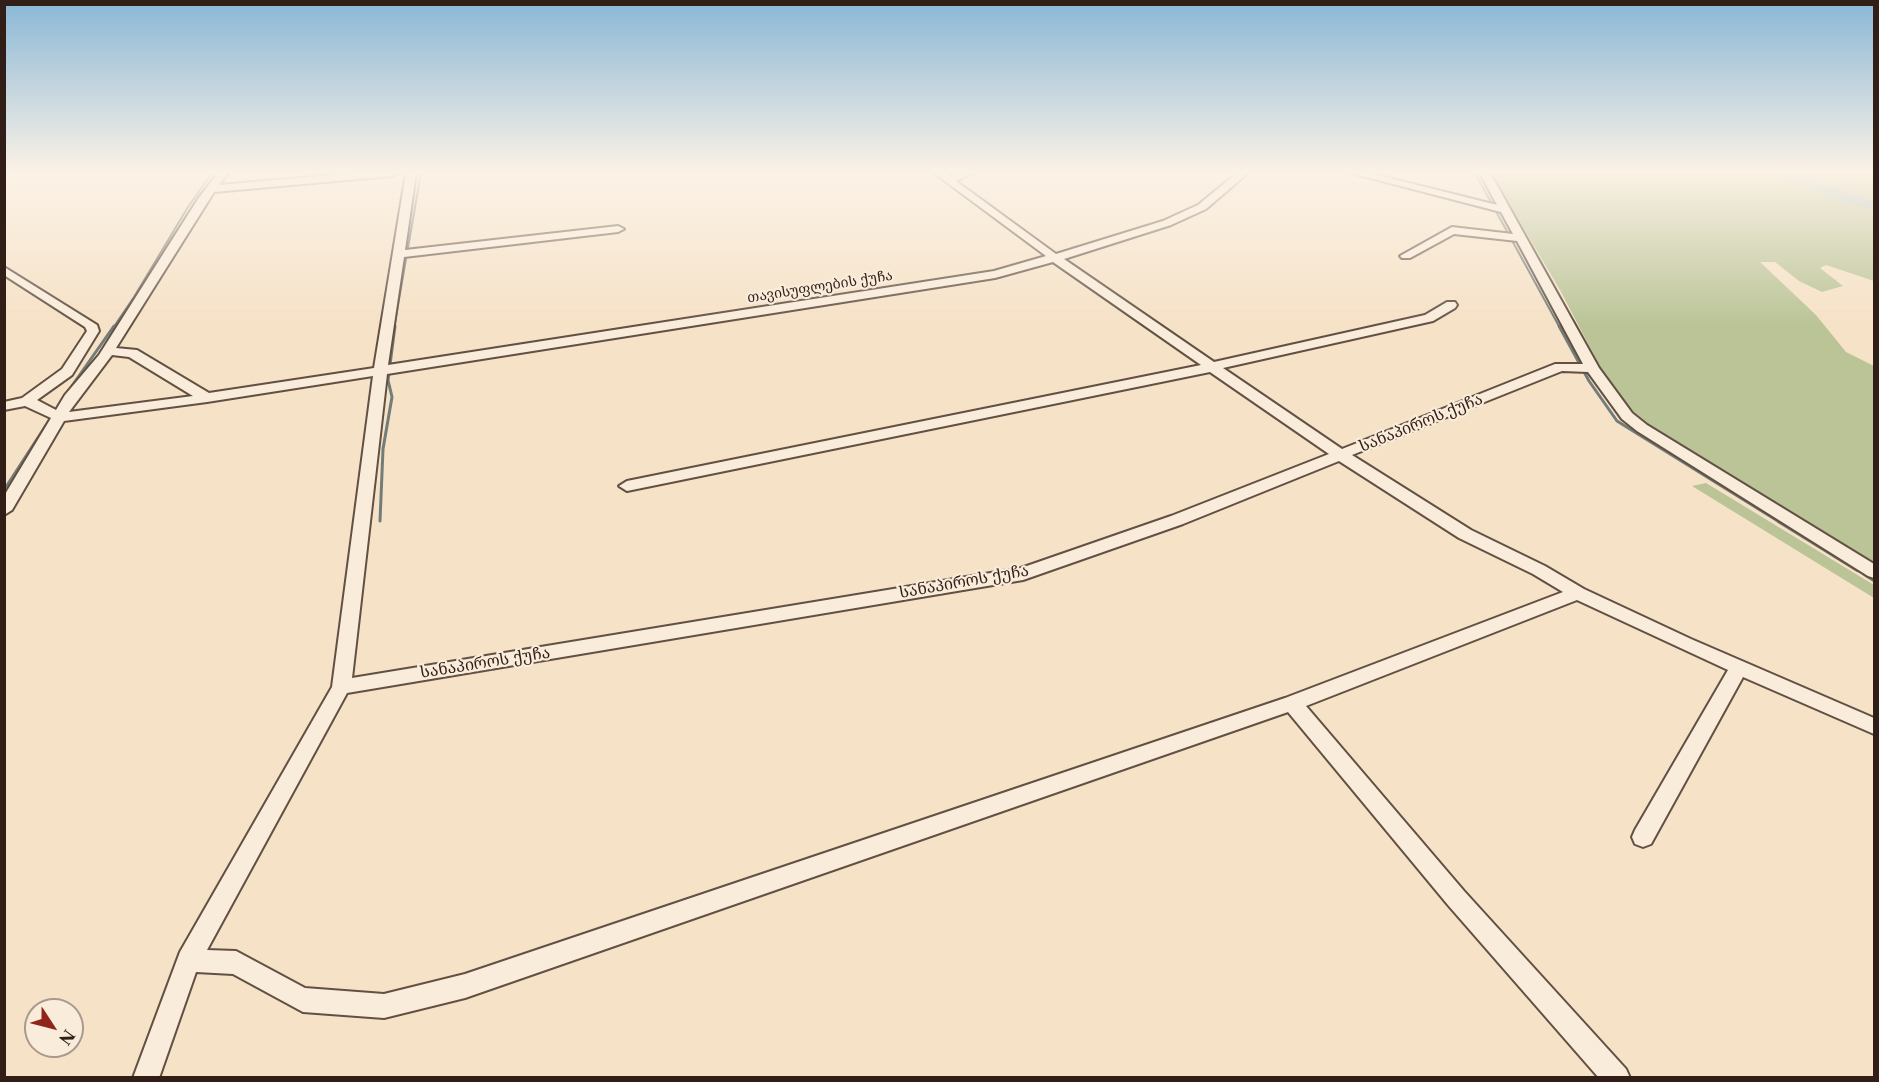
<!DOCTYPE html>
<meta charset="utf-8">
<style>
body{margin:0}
#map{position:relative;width:1879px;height:1082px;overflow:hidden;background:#f6e2c7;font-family:"Libre Caslon Text",serif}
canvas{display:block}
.frame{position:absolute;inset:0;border:6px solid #311f17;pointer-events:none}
.north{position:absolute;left:24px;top:998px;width:60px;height:60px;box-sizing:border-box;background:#f9ecdb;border:2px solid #a99a8d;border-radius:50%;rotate:126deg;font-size:16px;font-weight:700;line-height:24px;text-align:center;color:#311f17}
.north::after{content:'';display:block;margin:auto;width:21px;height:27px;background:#8f2418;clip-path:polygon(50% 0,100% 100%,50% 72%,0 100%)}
</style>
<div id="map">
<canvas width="1879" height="1082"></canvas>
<div class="frame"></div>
<div class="north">N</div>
</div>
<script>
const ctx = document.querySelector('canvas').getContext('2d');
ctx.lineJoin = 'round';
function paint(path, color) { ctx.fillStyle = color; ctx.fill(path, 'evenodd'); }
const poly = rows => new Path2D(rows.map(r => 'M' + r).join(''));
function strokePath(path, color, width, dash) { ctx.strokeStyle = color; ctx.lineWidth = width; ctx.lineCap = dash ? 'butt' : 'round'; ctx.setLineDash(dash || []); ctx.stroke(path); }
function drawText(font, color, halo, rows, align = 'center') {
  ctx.font = font + ' "Libre Caslon Text","Noto Serif Georgian",serif'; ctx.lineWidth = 4.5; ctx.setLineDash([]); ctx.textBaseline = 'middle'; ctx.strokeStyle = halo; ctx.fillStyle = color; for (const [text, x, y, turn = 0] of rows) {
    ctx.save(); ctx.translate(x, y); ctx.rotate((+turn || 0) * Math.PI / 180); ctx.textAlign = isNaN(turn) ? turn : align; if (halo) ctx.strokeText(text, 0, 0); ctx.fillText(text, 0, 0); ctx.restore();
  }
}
const green = poly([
 [1491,173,1874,173,1874,281,1826,265,1820,268,1843,286,1822,292,1799,281,1775,262,1760,262,1816,315,1846,352,1874,366,1874,564,1656,431,1635,416,1608,382,1560,290],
 [1706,483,1874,585,1874,598,1692,486]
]);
const streamFar2 = poly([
 [1475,173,1560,328],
 [113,328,134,297,188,207,212,173],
 [394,328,421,173]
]);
const streamFar1 = poly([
 [1559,326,1589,381,1617,421,1781,523],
 [67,393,114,326],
 [4,490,50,419],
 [380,521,383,449,392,397,388,380,395,326]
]);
const stream = poly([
 [1779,521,1858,570],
 [1865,574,1874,580]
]);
const river = poly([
 [1776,173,1795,173,1874,202,1874,210,1830,197,1776,173]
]);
const minor = poly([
 [218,173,228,173,219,185,356,173,397,173,392,176,214,192,116,348,137,350,209,393,374,368,406,173,416,173,405,250,618,226,624,229,618,232,404,257,388,365,994,271,1046,256,934,173,946,173,950,176,958,173,972,173,956,181,1056,254,1163,221,1198,205,1237,173,1248,173,1206,209,1171,225,1064,259,1214,362,1425,315,1447,302,1455,302,1457,305,1455,308,1433,321,1223,368,1342,449,1555,364,1583,364,1517,241,1454,234,1410,258,1402,258,1400,256,1452,227,1513,234,1501,212,1351,173,1369,173,1497,205,1480,173,1490,173,1599,368,1632,413,1647,425,1874,564,1874,578,1868,576,1637,431,1622,419,1588,372,1562,371,1352,455,1471,530,1545,566,1584,589,1691,639,1874,718,1874,734,1743,677,1651,844,1643,847,1635,844,1632,837,1635,830,1728,670,1577,600,1306,706,1464,891,1626,1069,1630,1078,1599,1078,1448,905,1288,712,465,998,384,1018,303,1012,233,974,196,972,159,1078,133,1078,180,952,332,687,373,376,207,402,64,421,12,510,4,515,4,496,51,418,25,406,4,410,4,402,22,398,62,369,87,331,85,327,4,275,4,267,97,325,99,331,72,375,37,400,56,410,65,395,99,355,198,199,218,173],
 [1053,262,1201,365,627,481,619,486,627,491,1210,372,1329,454,1171,516,1021,568,352,678,387,374,995,278,1053,262],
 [112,355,129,357,193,396,69,412,112,355],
 [1339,461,1459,538,1533,574,1563,592,1285,698,465,974,384,994,305,988,236,951,207,950,347,693,1023,580,1183,524,1339,461]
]);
const farStreetnames = [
 ["თავისუფლების ქუჩა",820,287,-9]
];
const streetNames = [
 ["სანაპიროს ქუჩა",1421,423,-22],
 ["სანაპიროს ქუჩა",964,582,-10],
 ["სანაპიროს ქუჩა",485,663,-9]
];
paint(green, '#bac497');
strokePath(streamFar2, '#727d7a', 2);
strokePath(streamFar1, '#727d7a', 3);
strokePath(stream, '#727d7a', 4.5);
paint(river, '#9ebcbc');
strokePath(minor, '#625043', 4);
paint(minor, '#f9ecdb');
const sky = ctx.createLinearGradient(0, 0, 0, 325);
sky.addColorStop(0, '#8ab7d6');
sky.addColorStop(0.53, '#fbf2e6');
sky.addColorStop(1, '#fbf2e600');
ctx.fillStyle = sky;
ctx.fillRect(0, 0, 1879, 325);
drawText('14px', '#311f17', '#f9ecdb', farStreetnames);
drawText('16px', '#311f17', '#f9ecdb', streetNames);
</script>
